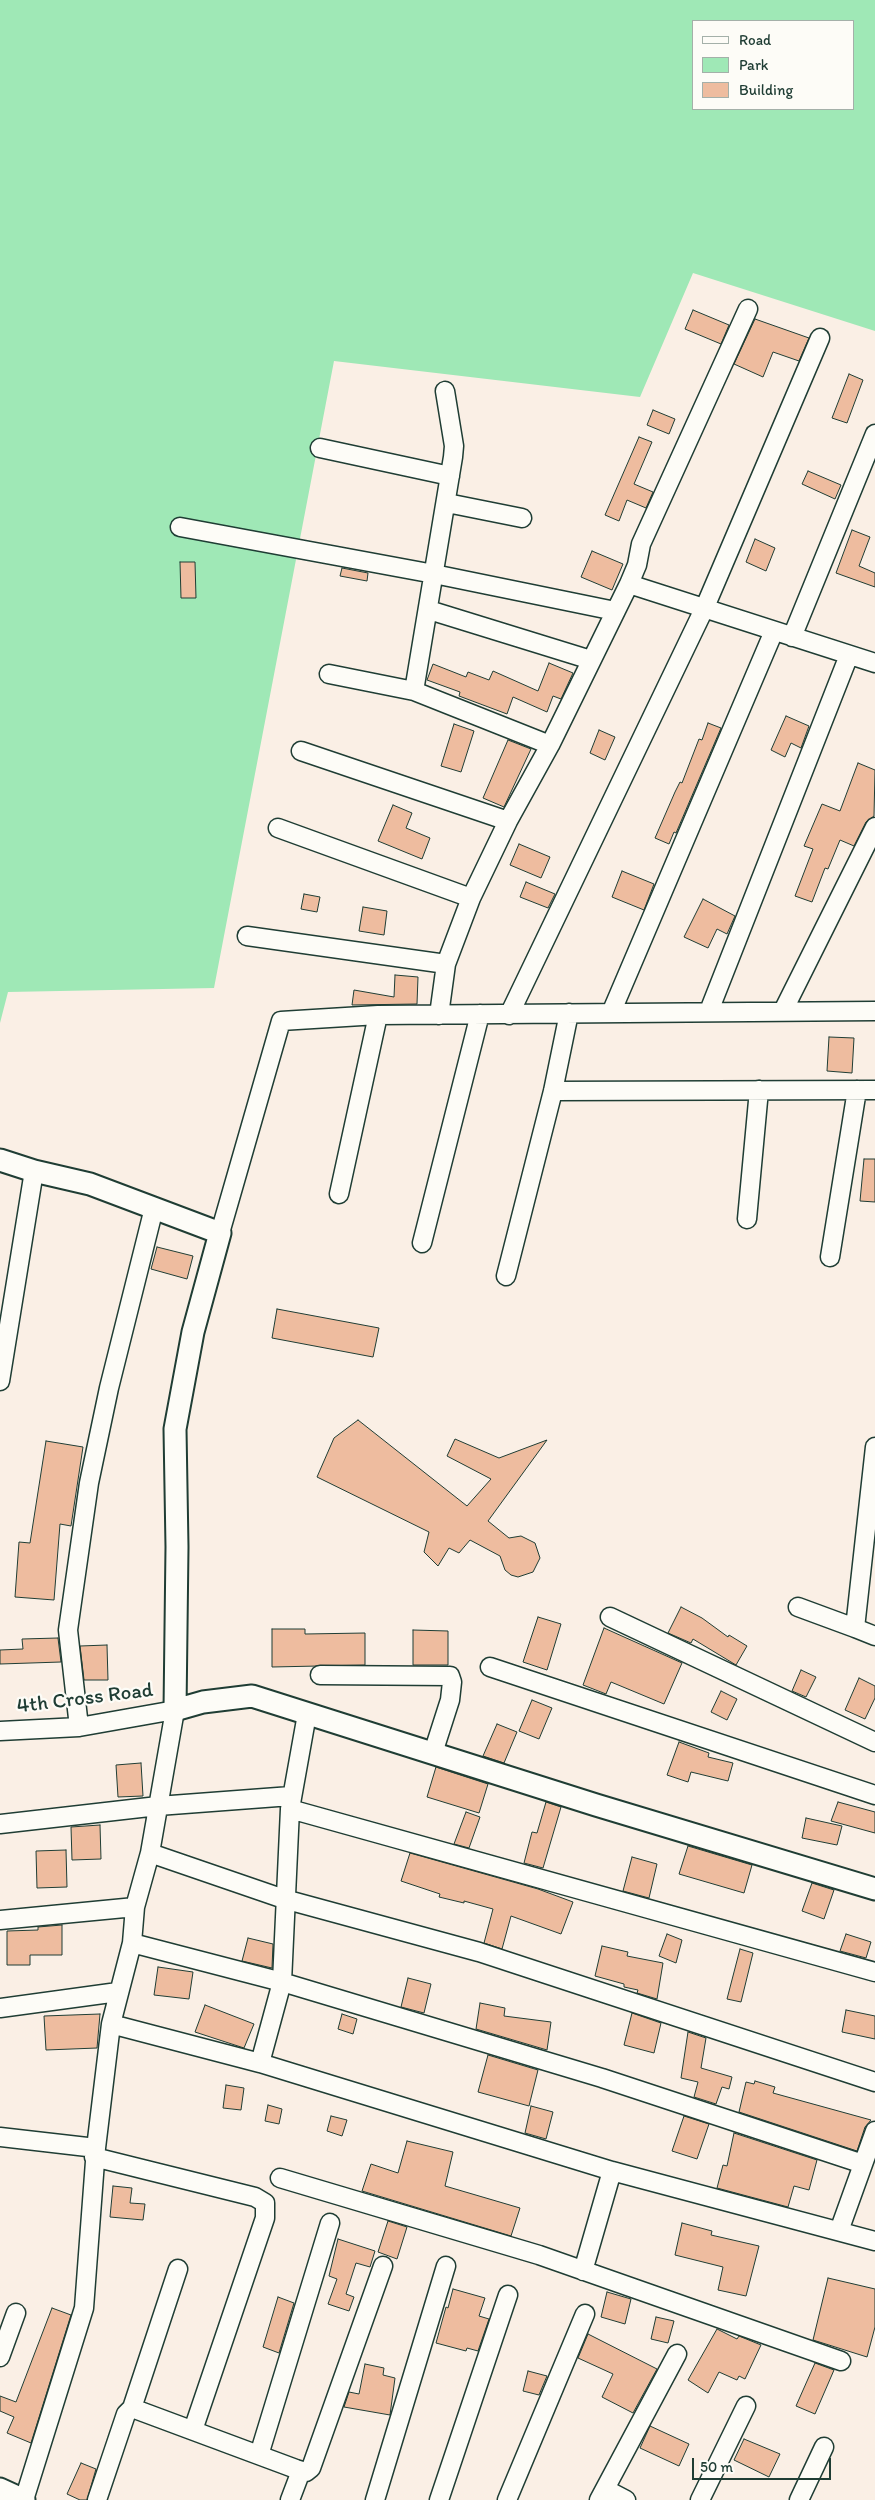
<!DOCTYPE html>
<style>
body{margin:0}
#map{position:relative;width:875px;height:2500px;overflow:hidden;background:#faefe5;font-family:Itim,sans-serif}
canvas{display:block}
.legend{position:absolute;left:692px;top:20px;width:162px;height:90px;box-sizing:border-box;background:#fdfcf7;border:1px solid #a4b0a9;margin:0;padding:6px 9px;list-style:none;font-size:15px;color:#1f3d34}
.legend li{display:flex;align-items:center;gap:10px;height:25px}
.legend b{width:25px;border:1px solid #a4b0a9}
.scale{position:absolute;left:692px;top:2458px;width:139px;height:22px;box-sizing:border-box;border:2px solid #1f3d34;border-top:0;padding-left:6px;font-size:15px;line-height:18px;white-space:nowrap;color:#1f3d34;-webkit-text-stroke:4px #fdfcf7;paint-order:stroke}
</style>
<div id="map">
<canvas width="875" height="2500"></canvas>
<ul class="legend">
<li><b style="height:6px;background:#fdfcf7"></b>Road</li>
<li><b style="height:14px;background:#9fe8b6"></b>Park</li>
<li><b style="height:14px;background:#eebc9f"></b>Building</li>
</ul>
<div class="scale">50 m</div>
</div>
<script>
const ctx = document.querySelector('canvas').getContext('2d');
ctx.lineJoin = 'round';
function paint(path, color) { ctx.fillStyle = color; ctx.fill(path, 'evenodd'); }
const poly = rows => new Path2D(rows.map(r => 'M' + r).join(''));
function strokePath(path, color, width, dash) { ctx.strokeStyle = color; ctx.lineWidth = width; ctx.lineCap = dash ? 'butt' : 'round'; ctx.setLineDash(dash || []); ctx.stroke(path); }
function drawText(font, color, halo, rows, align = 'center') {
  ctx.font = font + ' Itim,sans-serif'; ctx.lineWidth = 4.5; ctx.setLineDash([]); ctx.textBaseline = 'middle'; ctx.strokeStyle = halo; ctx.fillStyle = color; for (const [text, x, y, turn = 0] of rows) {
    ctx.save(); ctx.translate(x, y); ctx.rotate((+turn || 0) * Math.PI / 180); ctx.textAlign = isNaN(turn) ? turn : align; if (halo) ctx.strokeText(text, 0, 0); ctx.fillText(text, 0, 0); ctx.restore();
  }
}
const green = poly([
 [0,0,875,0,875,331,693,273,640,397,334,361,214,988,8,992,0,1023],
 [694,21,854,21,854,109,694,109]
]);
const building = poly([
 [693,310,729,325,721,344,685,329,693,310],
 [755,319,809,338,799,361,773,352,763,377,734,364,755,319],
 [849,374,863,380,847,423,832,418,849,374],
 [653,410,675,419,669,434,647,425,653,410],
 [639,437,652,442,634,484,653,492,646,508,627,500,619,521,605,515,639,437],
 [808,471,841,485,835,499,802,484,808,471],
 [852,530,870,537,859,566,875,573,875,587,836,573,852,530],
 [755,539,775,548,766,571,746,562,755,539],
 [592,551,623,564,612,590,581,577,592,551],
 [180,562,195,562,196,598,181,598,180,562],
 [342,568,368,573,367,581,340,576,342,568],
 [549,663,573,673,561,699,553,696,547,712,513,697,507,714,459,696,460,692,427,680,433,664,466,677,468,672,489,680,493,671,538,691,549,663],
 [786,716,809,726,801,748,791,743,785,757,771,750,786,716],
 [708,723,721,728,676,833,674,832,669,844,655,838,675,792,680,782,682,783,699,739,702,740,708,723],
 [454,724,474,731,461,772,441,766,454,724],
 [599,730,615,737,605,760,590,753,599,730],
 [508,740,531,749,504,807,483,798,508,740],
 [858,763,875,770,874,816,866,822,854,846,840,840,828,869,825,868,812,902,795,896,813,849,804,846,822,804,840,811,858,763],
 [393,805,412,813,406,828,430,838,422,859,378,841,393,805],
 [519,844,550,857,541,878,510,865,519,844],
 [622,871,654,884,644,910,612,897,622,871],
 [526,882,555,894,548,908,520,897,526,882],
 [304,894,320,897,317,912,301,909,304,894],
 [703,899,735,916,727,934,717,929,708,948,684,937,703,899],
 [363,907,387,911,384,935,359,931,363,907],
 [395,975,418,977,417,1004,352,1005,354,990,394,997,395,975],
 [829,1037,854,1038,852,1073,827,1071,829,1037],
 [864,1159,875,1159,875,1202,860,1201,864,1159],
 [157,1247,193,1256,187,1279,151,1269,157,1247],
 [277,1309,379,1328,373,1357,272,1338,277,1309],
 [358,1420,467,1506,491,1479,447,1456,455,1439,499,1458,547,1440,488,1521,509,1538,521,1536,535,1543,540,1558,533,1572,518,1577,511,1575,505,1570,500,1556,470,1540,459,1553,449,1548,438,1566,424,1552,429,1532,317,1477,334,1438,358,1420],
 [46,1441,83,1447,71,1526,60,1524,54,1600,15,1597,19,1542,30,1543,46,1441],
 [681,1607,702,1618,728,1637,729,1635,747,1646,736,1665,693,1639,691,1643,668,1633,681,1607],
 [538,1617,561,1624,547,1670,523,1662,538,1617],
 [604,1628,682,1663,664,1704,611,1682,606,1694,583,1685,604,1628],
 [272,1629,305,1629,305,1634,365,1633,365,1665,272,1667,272,1629],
 [413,1630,448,1631,448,1665,413,1665,413,1630],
 [58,1638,61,1662,0,1664,0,1650,23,1649,22,1639,58,1638],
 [107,1645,108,1680,84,1680,80,1646,107,1645],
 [801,1670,816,1677,806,1697,792,1691,801,1670],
 [859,1678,875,1686,875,1698,865,1719,845,1710,859,1678],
 [721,1691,737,1699,727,1720,711,1712,721,1691],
 [532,1700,552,1708,539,1739,519,1731,532,1700],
 [497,1724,517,1732,504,1763,483,1756,497,1724],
 [679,1742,709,1753,708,1757,733,1763,728,1781,691,1772,688,1782,667,1775,679,1742],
 [141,1763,143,1796,118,1797,116,1765,141,1763],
 [436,1767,488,1784,479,1813,427,1797,436,1767],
 [546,1802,561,1807,543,1868,524,1863,532,1832,537,1833,546,1802],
 [838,1802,875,1812,875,1833,831,1821,838,1802],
 [466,1812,480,1817,469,1848,454,1844,466,1812],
 [806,1818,842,1826,837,1845,802,1838,806,1818],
 [100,1825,101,1859,72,1860,71,1827,100,1825],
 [688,1846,752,1865,744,1893,679,1874,688,1846],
 [66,1850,67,1887,37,1888,36,1851,66,1850],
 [410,1853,538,1889,573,1902,561,1934,511,1916,502,1949,484,1943,493,1909,464,1901,464,1903,439,1897,440,1894,401,1881,410,1853],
 [632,1857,657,1864,649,1898,623,1891,632,1857],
 [812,1883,834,1890,824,1919,802,1911,812,1883],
 [62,1925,62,1955,30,1955,30,1965,7,1965,7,1931,38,1930,38,1927,62,1925],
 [667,1934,682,1940,676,1963,659,1956,667,1934],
 [846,1934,871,1942,866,1958,840,1951,846,1934],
 [248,1938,273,1944,272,1968,242,1961,248,1938],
 [602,1946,628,1952,627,1956,663,1963,657,1999,637,1993,638,1990,624,1987,624,1984,595,1976,602,1946],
 [740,1949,753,1953,741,2002,727,1999,740,1949],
 [158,1967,193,1972,189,1999,154,1995,158,1967],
 [408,1978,431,1984,424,2013,401,2007,408,1978],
 [480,2003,505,2008,504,2016,551,2022,547,2050,476,2029,480,2003],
 [205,2005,254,2024,244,2048,195,2032,205,2005],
 [846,2010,875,2016,875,2039,842,2032,846,2010],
 [632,2013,661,2023,654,2053,624,2045,632,2013],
 [100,2014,97,2048,46,2050,44,2016,100,2014],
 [342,2014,357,2019,353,2034,338,2029,342,2014],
 [688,2032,706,2038,701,2068,732,2077,729,2089,722,2087,716,2104,694,2097,698,2082,681,2078,688,2032],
 [488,2055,538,2070,529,2106,478,2092,488,2055],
 [755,2081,775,2087,773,2093,871,2120,865,2127,857,2151,739,2112,746,2082,754,2084,755,2081],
 [226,2085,244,2088,241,2110,223,2108,226,2085],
 [268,2105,282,2109,279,2124,265,2121,268,2105],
 [531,2106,553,2112,546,2139,525,2133,531,2106],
 [331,2116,347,2120,342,2136,327,2131,331,2116],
 [684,2116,709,2124,697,2159,672,2151,684,2116],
 [734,2133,817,2160,809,2190,794,2186,788,2207,717,2188,723,2165,727,2166,734,2133],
 [407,2141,453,2152,445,2186,520,2208,511,2236,362,2191,371,2164,398,2173,407,2141],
 [113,2186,132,2188,130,2203,145,2204,143,2220,110,2217,113,2186],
 [388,2221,407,2227,397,2259,378,2252,388,2221],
 [682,2223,712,2231,711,2235,759,2246,746,2296,718,2290,723,2267,675,2255,682,2223],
 [338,2239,375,2251,370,2267,356,2263,346,2294,354,2297,349,2311,328,2304,337,2279,329,2276,338,2239],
 [828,2278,875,2289,875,2327,867,2357,813,2340,828,2278],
 [453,2289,485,2298,479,2316,489,2319,478,2351,467,2348,466,2351,436,2343,446,2307,448,2308,453,2289],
 [607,2292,631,2299,625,2324,601,2317,607,2292],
 [278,2297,294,2303,279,2353,263,2347,278,2297],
 [52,2308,71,2315,31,2443,7,2433,14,2417,0,2411,0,2396,16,2402,52,2308],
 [656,2317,674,2321,668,2343,651,2339,656,2317],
 [717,2329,737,2339,739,2336,761,2345,745,2379,739,2376,737,2380,719,2372,708,2393,688,2380,717,2329],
 [588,2334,657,2369,633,2413,602,2397,613,2374,578,2358,588,2334],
 [815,2363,834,2370,815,2414,796,2406,815,2363],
 [365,2364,384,2368,383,2375,395,2378,390,2415,344,2407,349,2392,359,2394,365,2364],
 [528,2371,547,2376,539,2395,523,2391,528,2371],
 [650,2426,689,2444,679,2466,640,2448,650,2426],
 [744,2439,780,2454,769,2477,734,2460,744,2439],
 [81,2463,96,2469,87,2500,80,2500,67,2494,81,2463]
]);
const minor = poly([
 [445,391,454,446,453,457,414,691,550,745],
 [320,448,450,476],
 [447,503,522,518],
 [180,527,434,574,615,611],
 [629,584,637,565,641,544,748,309],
 [429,610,591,660],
 [792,637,875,434],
 [329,674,414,691],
 [301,751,508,821],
 [278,828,471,898],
 [247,936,446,964],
 [709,1011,849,655],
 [783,1011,875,827],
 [611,1013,774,631],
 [439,1015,446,964,471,898,508,821,550,745,629,584,875,663],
 [509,1015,705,607,820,338],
 [553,1091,875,1090],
 [339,1194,378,1015],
 [747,1219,759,1090],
 [220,1233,281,1021,378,1015,875,1011],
 [422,1243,480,1014],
 [830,1257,857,1090],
 [506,1276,553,1091,569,1013],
 [0,1381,34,1171],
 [875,1447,855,1628,875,1636],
 [798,1607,855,1628],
 [610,1617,875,1742],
 [490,1667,875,1795],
 [320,1675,450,1676,452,1682,450,1700,433,1753],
 [79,1727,68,1630,89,1483,109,1388,154,1208],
 [0,1731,79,1727,175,1710,150,1853,135,1907,132,1943,111,2024,260,2063,612,2171,875,2241],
 [290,1809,875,1972],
 [0,1824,158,1806,291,1796],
 [150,1853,284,1899,479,1952,875,2082],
 [0,1920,135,1907],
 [132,1943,282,1982,602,2078,863,2164],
 [0,2008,118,1992],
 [260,2063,282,1982,290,1809,307,1714],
 [0,2137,96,2148,111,2024],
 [94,2157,255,2197,265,2203,265,2218,193,2430],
 [280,2178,539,2255,841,2361],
 [839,2231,875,2131],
 [583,2271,612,2171],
 [0,2357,16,2313],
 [132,2408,178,2269],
 [259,2455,330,2223],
 [605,2489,626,2500],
 [24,2500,84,2308,96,2148],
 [97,2500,126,2414,132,2408,296,2469,306,2472,311,2468,383,2266],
 [290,2500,301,2471],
 [375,2500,446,2266],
 [439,2500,508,2295],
 [507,2500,585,2314],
 [599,2500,677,2354],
 [700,2500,746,2406],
 [799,2500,824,2447]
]);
const tertiary = poly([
 [0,1160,34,1171,90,1184,220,1233,193,1332,175,1429,177,1547,175,1710,203,1702,252,1696,596,1805,875,1889],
 [0,2489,24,2500]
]);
const streetNames = [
 ["4th Cross Road",85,1699,-7]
];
paint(green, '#9fe8b6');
paint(building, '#eebc9f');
strokePath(building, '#1f3d34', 1);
strokePath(minor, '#1f3d34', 21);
strokePath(tertiary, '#1f3d34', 25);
strokePath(minor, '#fdfcf7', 18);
strokePath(tertiary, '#fdfcf7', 21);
drawText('21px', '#1f3d34', '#fdfcf7', streetNames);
</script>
